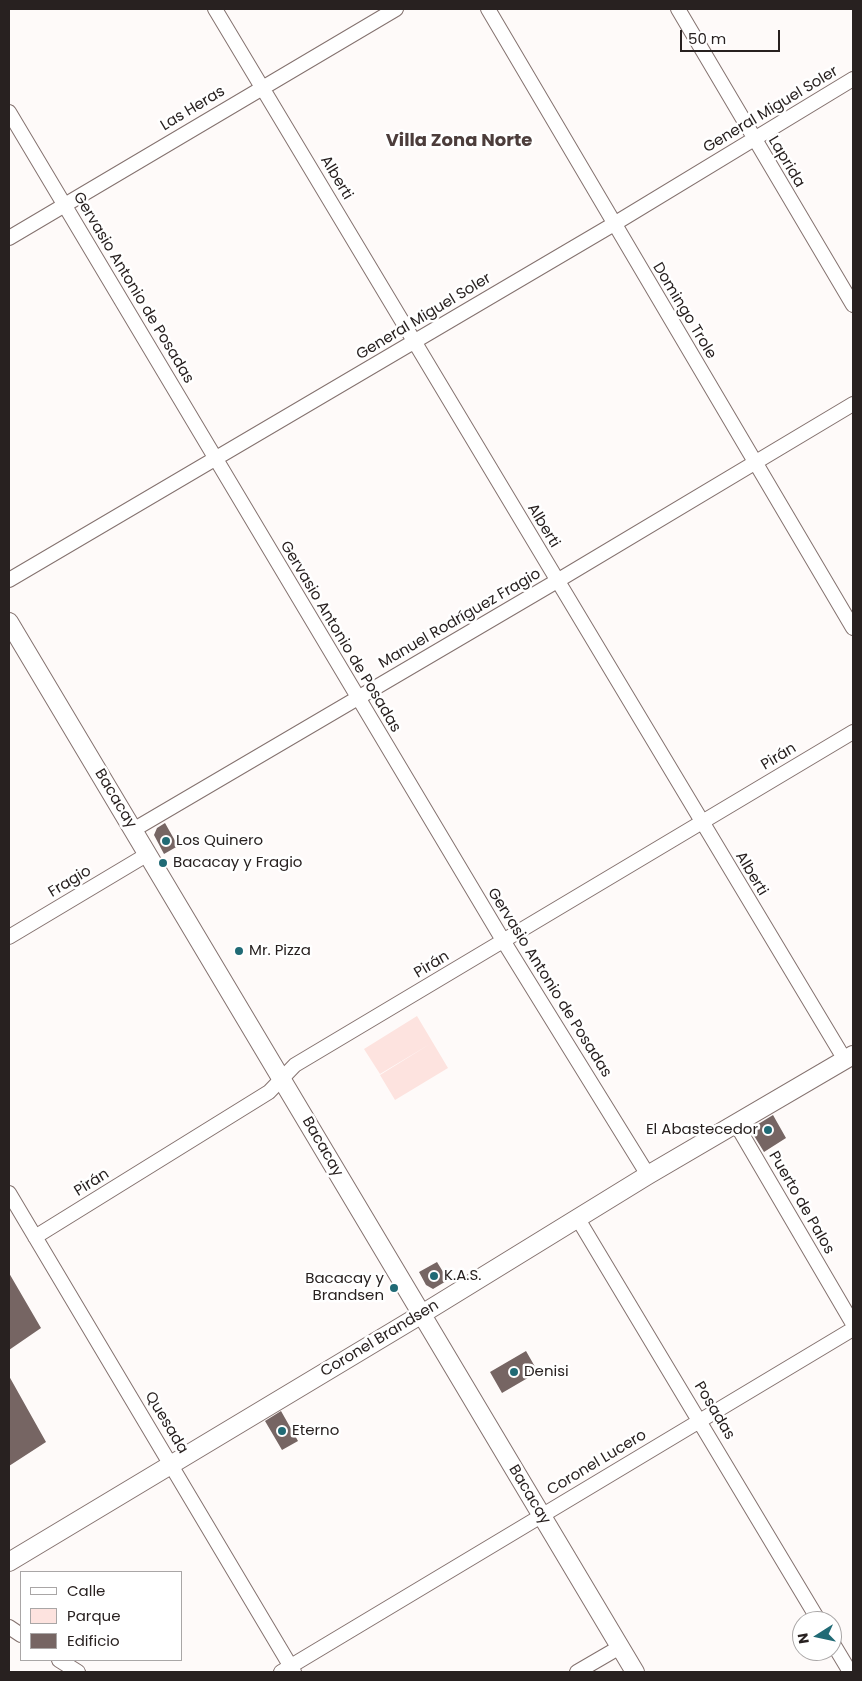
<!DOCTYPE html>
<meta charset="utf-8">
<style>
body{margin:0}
#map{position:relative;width:862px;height:1681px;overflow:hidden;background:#fefaf9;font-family:Poppins,sans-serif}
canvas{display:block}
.frame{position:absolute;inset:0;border:10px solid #282120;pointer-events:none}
.legend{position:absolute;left:20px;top:1571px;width:162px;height:90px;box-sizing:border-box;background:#fff;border:1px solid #a9a6a6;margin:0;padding:6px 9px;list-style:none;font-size:15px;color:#282120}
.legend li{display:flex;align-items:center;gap:10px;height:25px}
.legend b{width:25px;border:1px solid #a9a6a6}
.north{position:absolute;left:792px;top:1611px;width:50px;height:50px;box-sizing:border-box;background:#fff;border:1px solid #a9a6a6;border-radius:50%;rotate:260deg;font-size:14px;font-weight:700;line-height:20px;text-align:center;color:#282120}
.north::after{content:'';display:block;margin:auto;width:18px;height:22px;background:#206a75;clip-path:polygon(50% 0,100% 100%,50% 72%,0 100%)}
.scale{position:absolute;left:680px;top:30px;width:100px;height:22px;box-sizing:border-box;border:2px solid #282120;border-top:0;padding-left:6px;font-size:15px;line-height:18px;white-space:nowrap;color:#282120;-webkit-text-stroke:4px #fff;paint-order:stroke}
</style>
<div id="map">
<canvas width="862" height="1681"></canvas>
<div class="frame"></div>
<ul class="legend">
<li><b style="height:6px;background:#fff"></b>Calle</li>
<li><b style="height:14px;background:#fde3df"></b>Parque</li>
<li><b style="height:14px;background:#766563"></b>Edificio</li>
</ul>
<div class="north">N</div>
<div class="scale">50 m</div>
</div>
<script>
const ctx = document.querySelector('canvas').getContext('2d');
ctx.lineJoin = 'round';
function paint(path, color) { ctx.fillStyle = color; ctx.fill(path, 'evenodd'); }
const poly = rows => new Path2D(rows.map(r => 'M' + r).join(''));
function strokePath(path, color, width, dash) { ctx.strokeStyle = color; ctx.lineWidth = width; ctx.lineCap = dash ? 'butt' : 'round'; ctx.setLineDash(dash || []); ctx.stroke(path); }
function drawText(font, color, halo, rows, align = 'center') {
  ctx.font = font + ' Poppins,sans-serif'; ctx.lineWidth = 5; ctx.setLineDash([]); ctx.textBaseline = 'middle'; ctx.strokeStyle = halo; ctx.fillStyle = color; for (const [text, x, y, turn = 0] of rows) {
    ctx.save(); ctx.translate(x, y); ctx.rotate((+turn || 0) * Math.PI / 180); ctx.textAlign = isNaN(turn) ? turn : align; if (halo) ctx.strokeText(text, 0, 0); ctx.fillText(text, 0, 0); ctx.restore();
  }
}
const green = poly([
 [417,1016,448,1068,395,1100,380,1075,430,1044,380,1074,364,1049]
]);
const building = poly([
 [165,823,178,846,164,854,154,835,157,828],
 [773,1115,786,1138,764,1152,753,1134,755,1126],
 [437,1262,448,1280,433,1289,426,1285,419,1272],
 [9,1273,41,1328,9,1350],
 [526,1351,538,1372,502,1393,490,1372],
 [9,1376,46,1442,9,1466],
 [281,1411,298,1441,282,1450,265,1421]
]);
const minor = poly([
 [215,9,845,1060],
 [488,9,853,628],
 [678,9,853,305],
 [9,112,504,942,648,1175],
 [9,238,396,9],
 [9,580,614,224,853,79],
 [133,830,557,581,853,404],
 [9,937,148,854],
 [736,1124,853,1324],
 [9,1193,294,1672],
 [578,1219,819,1621],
 [35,1237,269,1092,295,1065,853,732],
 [9,1627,21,1635],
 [832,1642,850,1672],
 [59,1660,78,1672],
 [281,1672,853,1329],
 [577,1672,620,1647]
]);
const tertiary = poly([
 [9,622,635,1672],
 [9,1562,422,1314,648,1175,853,1055]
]);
const markers = [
 [166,841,5,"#206a75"],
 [163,863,5,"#206a75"],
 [239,951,5,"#206a75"],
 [768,1130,5,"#206a75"],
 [434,1276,5,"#206a75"],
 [394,1288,5,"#206a75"],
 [514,1372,5,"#206a75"],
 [282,1431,5,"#206a75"]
];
const streetNames = [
 ["Las Heras",193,109,-31],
 ["General Miguel Soler",771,110,-31],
 ["Laprida",786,162,59],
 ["Alberti",336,178,59],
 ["Gervasio Antonio de Posadas",133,288,59],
 ["Domingo Trole",684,311,59],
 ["General Miguel Soler",424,317,-31],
 ["Alberti",543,526,59],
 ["Manuel Rodríguez Fragio",460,619,-30],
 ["Gervasio Antonio de Posadas",340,637,59],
 ["Pirán",779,757,-31],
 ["Bacacay",115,799,59],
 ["Alberti",751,874,59],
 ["Fragio",70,882,-31],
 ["Pirán",432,965,-31],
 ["Gervasio Antonio de Posadas",549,983,58],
 ["Bacacay",322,1147,60],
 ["Pirán",92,1183,-32],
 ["Puerto de Palos",801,1203,60],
 ["Coronel Brandsen",380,1339,-31],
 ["Posadas",714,1411,59],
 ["Quesada",166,1423,59],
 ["Coronel Lucero",597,1463,-31],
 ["Bacacay",529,1495,59]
];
const poiNames = [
 ["Los Quinero",176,841],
 ["Bacacay y Fragio",173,863],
 ["Mr. Pizza",249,951],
 ["El Abastecedor",758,1130,"right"],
 ["K.A.S.",444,1276],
 ["Bacacay y",384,1279,"right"],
 ["Brandsen",384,1296,"right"],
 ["Denisi",524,1372],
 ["Eterno",292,1431]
];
const quarterNames = [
 ["Villa Zona Norte",459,141]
];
paint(green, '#fde3df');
paint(building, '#766563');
strokePath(minor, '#84726f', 16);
strokePath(tertiary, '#84726f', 20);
strokePath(minor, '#fff', 14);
strokePath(tertiary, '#fff', 18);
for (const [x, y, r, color] of markers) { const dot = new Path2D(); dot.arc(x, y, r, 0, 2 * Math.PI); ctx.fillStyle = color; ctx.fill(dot); strokePath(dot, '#fff', 2); }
drawText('15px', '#282120', '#fff', streetNames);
drawText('15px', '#282120', '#fff', poiNames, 'left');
drawText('bold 18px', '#4c3d3b', '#fff', quarterNames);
</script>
